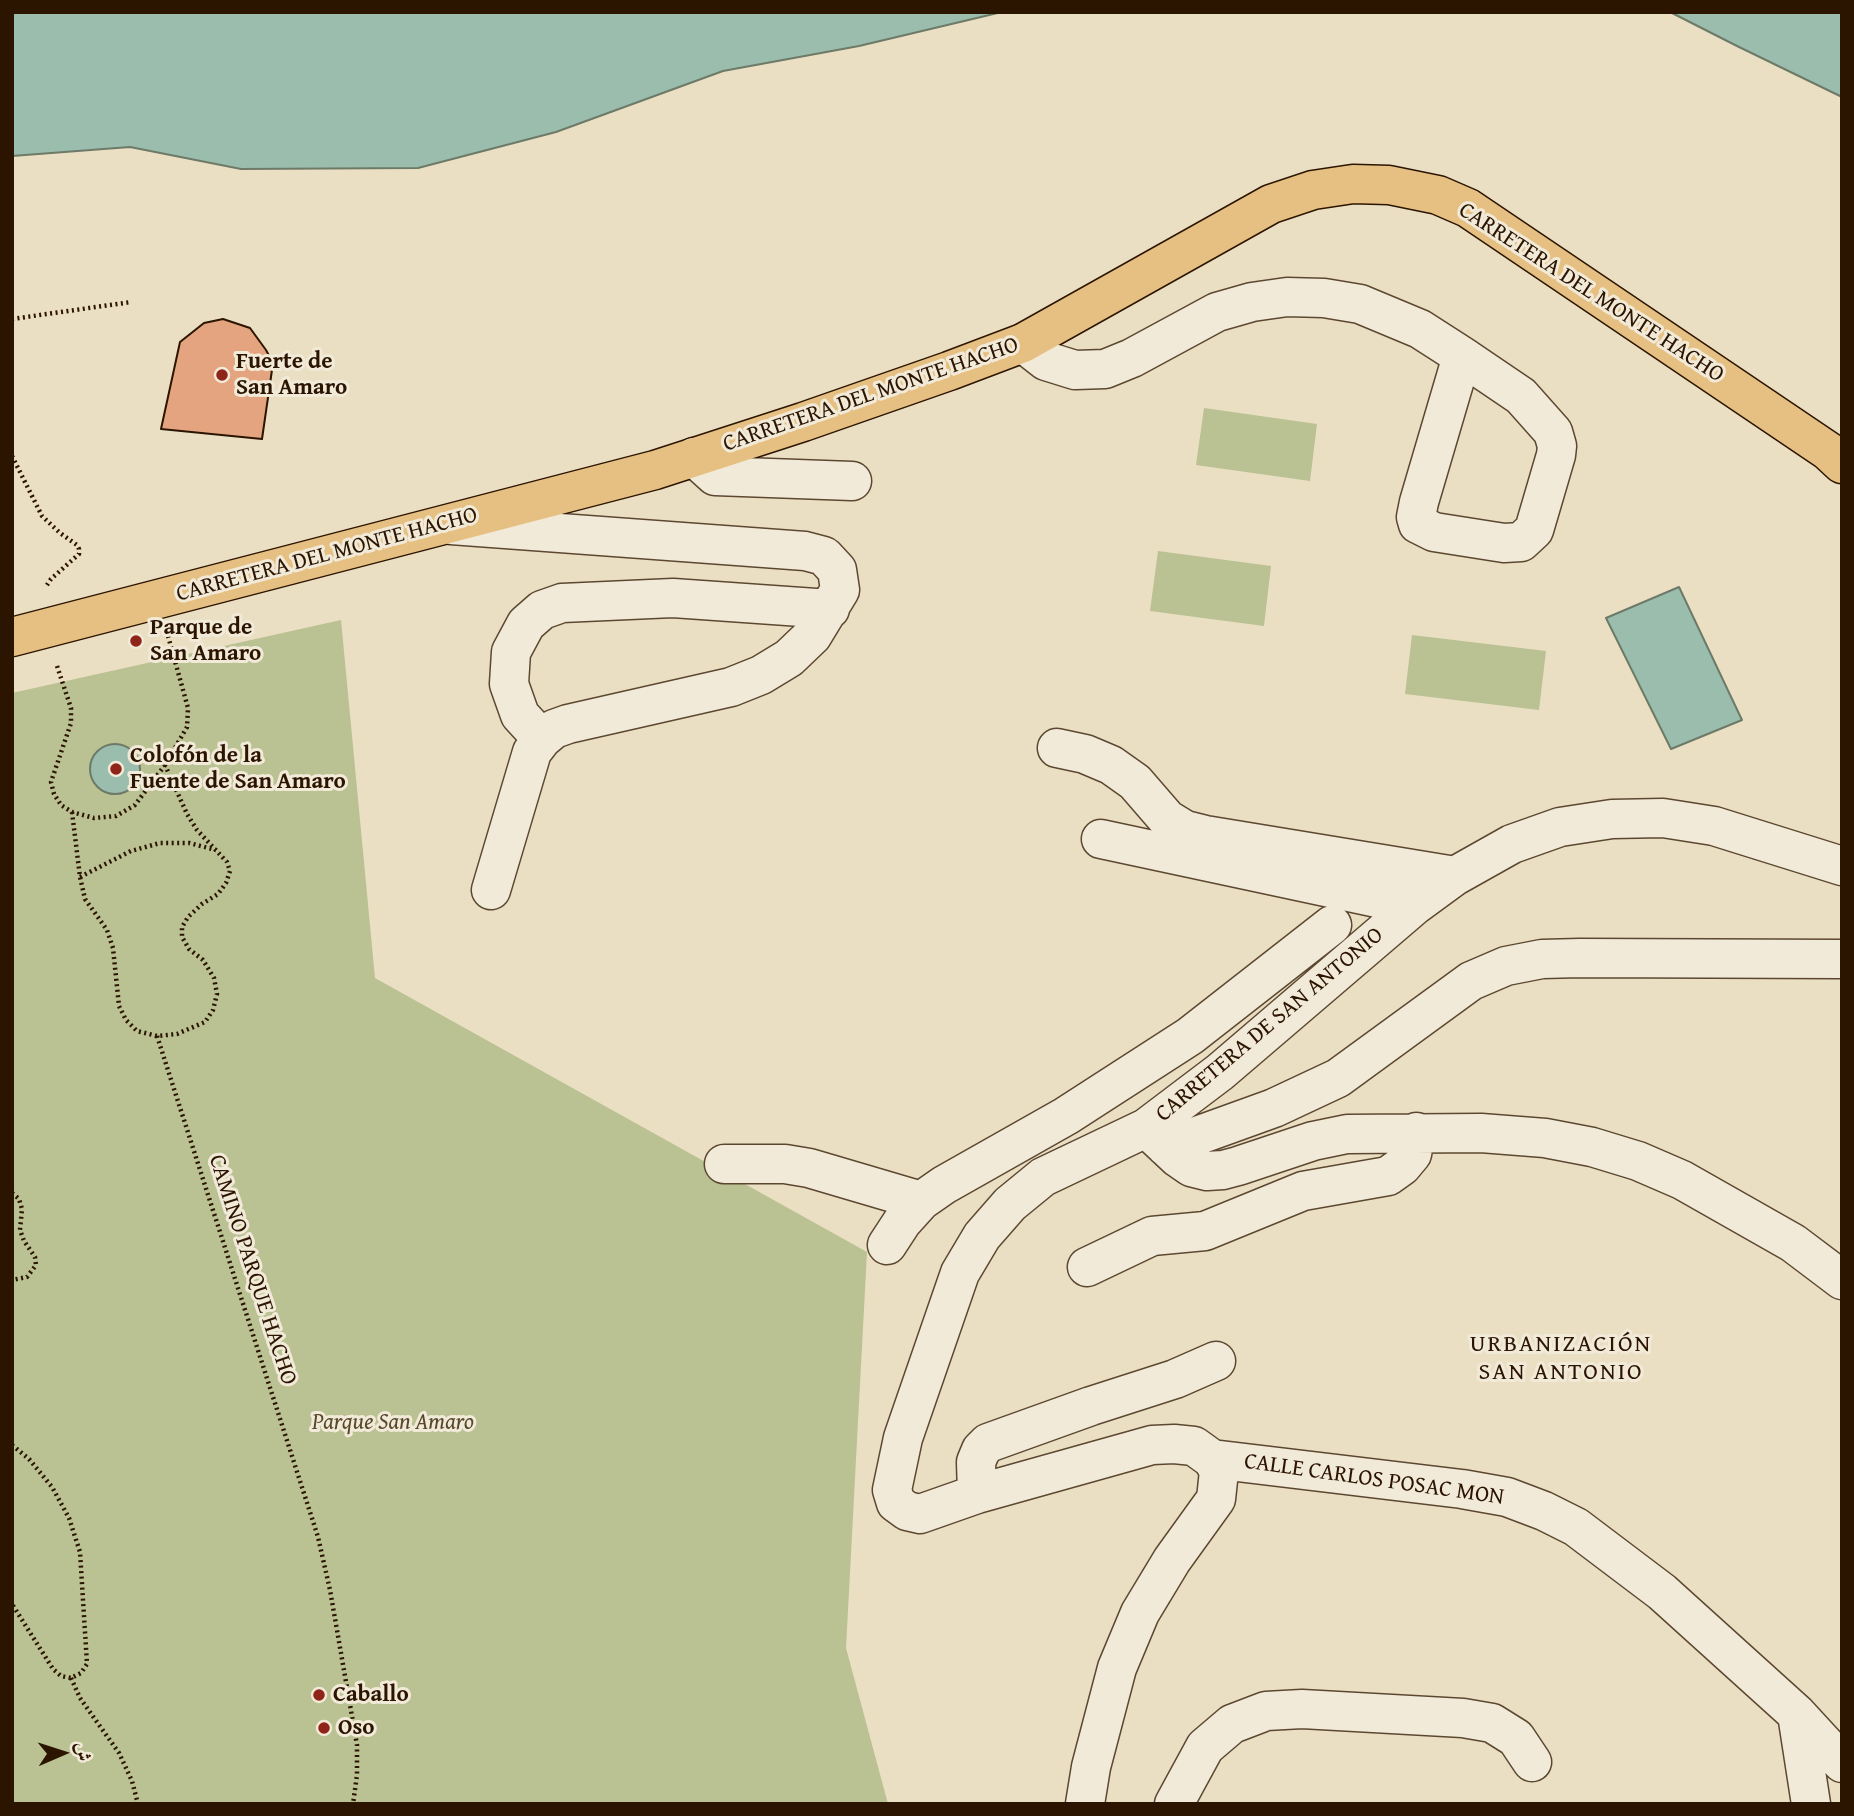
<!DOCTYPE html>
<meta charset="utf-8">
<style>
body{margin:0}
#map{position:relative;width:1854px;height:1816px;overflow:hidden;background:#ebdfc3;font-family:"Gentium Book Plus",Amiri,serif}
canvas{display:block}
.frame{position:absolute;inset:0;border:14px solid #2c1500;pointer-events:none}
.north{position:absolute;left:28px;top:1718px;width:70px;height:70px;-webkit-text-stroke:5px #f2ead8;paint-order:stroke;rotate:87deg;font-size:19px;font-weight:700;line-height:28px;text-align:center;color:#2c1500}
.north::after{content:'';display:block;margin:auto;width:24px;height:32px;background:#2c1500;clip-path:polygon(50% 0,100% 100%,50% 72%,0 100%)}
</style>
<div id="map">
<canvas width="1854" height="1816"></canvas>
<div class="frame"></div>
<div class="north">ش</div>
</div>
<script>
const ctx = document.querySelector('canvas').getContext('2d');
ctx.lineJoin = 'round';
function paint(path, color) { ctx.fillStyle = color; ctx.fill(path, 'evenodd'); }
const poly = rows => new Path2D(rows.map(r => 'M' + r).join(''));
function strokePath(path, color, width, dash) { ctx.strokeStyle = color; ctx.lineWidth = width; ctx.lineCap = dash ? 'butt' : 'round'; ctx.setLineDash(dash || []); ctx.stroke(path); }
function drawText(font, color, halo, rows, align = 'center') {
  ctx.font = font + ' "Gentium Book Plus",serif'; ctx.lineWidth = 6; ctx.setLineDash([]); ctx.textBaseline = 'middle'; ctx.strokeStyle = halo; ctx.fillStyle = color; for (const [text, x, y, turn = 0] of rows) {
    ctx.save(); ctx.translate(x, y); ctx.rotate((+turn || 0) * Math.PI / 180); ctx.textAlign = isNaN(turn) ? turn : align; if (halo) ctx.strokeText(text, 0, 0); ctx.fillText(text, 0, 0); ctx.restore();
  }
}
const green = poly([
 [1204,408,1317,424,1310,481,1196,465],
 [1158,551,1271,566,1264,626,1150,611],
 [341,620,375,978,867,1252,846,1648,888,1804,12,1804,12,693],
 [1412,635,1546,651,1539,710,1405,694]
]);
const water = poly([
 [12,12,1002,12,859,46,723,71,556,132,418,168,241,169,130,147,12,156,12,12],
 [1670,12,1842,12,1842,97,1737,46,1670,12],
 [1679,587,1742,720,1671,749,1606,618,1679,587],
 '90 769a25 25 0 1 1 50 0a25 25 0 1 1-50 0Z'
]);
const building = poly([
 [223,319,250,328,266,350,273,363,262,439,161,429,180,342,204,323,223,319]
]);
const path = poly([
 [12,319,131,302],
 [12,456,42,516,60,533,77,545,79,549,79,554,51,579,45,588],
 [57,666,71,708,71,723,51,782,54,794,61,805,72,812,94,818,116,816,135,805,165,765,187,727,188,708,168,636],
 [72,812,80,877,85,899,107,930,113,948,119,1006,126,1020,137,1031,157,1036,177,1034,205,1022,213,1010,217,994,214,978,203,960,189,949,182,937,182,927,188,917,202,904,218,894,226,883,230,871,227,862,197,830,187,814,165,765],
 [80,877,131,851,160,843,189,843,216,850],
 [157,1036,318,1537,330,1590,357,1745,357,1775,353,1804],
 [12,1193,19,1199,22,1209,20,1230,24,1241,35,1257,36,1265,27,1277,12,1280],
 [12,1445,29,1459,52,1487,69,1518,80,1552,87,1664,81,1673,71,1678,61,1676,53,1669,12,1604],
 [71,1678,80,1698,119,1753,132,1781,138,1804]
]);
const minor = poly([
 [1023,343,1046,361,1075,370,1105,369,1132,358,1217,312,1252,302,1287,297,1324,298,1360,304,1420,329,1462,356,1521,396,1553,432,1557,446,1556,455,1534,530,1521,542,1504,543,1434,532,1418,524,1416,517,1419,502,1462,356],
 [694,457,715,476,852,481],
 [451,525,805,551,824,556,837,570,840,590,812,636,789,658,761,675,731,687,568,724,554,729,542,739,532,752,491,890],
 [542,739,520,715,509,684,511,652,526,624,542,610,562,603,673,598,830,609],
 [1057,748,1085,754,1111,765,1135,782,1167,819,1185,830,1205,835,1455,876],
 [1101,839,1414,906],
 [1146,1128,1178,1158,1191,1167,1207,1171,1223,1170,1238,1166,1313,1141,1347,1134,1481,1133,1545,1138,1592,1147,1638,1161,1682,1180,1793,1243,1842,1280],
 [1166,1147,1274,1108,1338,1078,1471,981,1506,966,1542,959,1580,958,1842,959],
 [724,1164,785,1164,809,1168,921,1201],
 [887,1245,902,1222,921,1201,944,1185,1066,1116,1190,1036,1332,925],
 [1087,1267,1152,1236,1205,1231,1303,1191,1388,1176,1402,1166,1412,1154,1416,1132],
 [1212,1459,1462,1489,1507,1497,1544,1511,1576,1527,1662,1592,1797,1714,1842,1763],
 [977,1494,976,1462,981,1450,988,1443,1091,1406,1175,1379,1216,1361],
 [1797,1714,1811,1804],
 [1085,1804,1091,1767,1117,1668,1140,1613,1172,1560,1216,1499,1219,1471,1212,1459,1194,1446,1174,1444,1152,1445,977,1494,920,1514,907,1511,896,1503,892,1490,903,1438,960,1273,982,1236,1010,1204,1043,1177,1146,1128,1220,1072,1414,906,1455,876,1512,844,1560,827,1612,819,1663,818,1714,826,1842,866],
 [1174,1804,1205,1747,1232,1724,1266,1711,1302,1709,1463,1718,1492,1723,1516,1738,1532,1762]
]);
const major = poly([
 [12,637,655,470,803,422,949,371,1023,343,1271,204,1313,190,1353,184,1389,185,1438,195,1468,208,1828,451,1842,464]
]);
const markers = [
 [222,375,7,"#8f2418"],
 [136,641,7,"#8f2418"],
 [116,769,7,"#8f2418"],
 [319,1695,7,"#8f2418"],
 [324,1728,7,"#8f2418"]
];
const streetNames = [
 ["CARRETERA DEL MONTE HACHO",1591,293,33],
 ["CARRETERA DEL MONTE HACHO",871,395,-19],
 ["CARRETERA DEL MONTE HACHO",327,555,-15],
 ["CARRETERA DE SAN ANTONIO",1270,1025,-40],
 ["CAMINO PARQUE HACHO",252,1270,72],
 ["CALLE CARLOS POSAC MON",1374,1480,8]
];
const poiNames = [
 ["Fuerte de",236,362],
 ["San Amaro",236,388],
 ["Parque de",150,628],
 ["San Amaro",150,654],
 ["Colofón de la",130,756],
 ["Fuente de San Amaro",130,782],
 ["Caballo",333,1695],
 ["Oso",338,1728]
];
const parkNames = [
 ["Parque San Amaro",393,1423]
];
const neighbourhoodNames = [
 ["URBANIZACIÓN",1561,1345],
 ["SAN ANTONIO",1561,1373]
];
paint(green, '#bac192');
paint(water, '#9abdad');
strokePath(water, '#6e7a68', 2);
paint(building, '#e4a47f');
strokePath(building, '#2c1500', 2);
strokePath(minor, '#5c4831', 41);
strokePath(major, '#2c1500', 41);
strokePath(path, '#2c1500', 4.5, [2, 3.5]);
strokePath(minor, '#f2ead8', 38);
strokePath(major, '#e6c082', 38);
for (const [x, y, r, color] of markers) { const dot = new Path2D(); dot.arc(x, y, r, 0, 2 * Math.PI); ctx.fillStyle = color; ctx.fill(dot); strokePath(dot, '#f2ead8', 2.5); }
drawText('23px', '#2c1500', '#f2ead8', streetNames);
drawText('bold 23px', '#2c1500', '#f2ead8', poiNames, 'left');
drawText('italic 23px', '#57492c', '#f2ead8', parkNames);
ctx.letterSpacing = '2px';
drawText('24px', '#2c1500', '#f2ead8', neighbourhoodNames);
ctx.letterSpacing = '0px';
</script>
